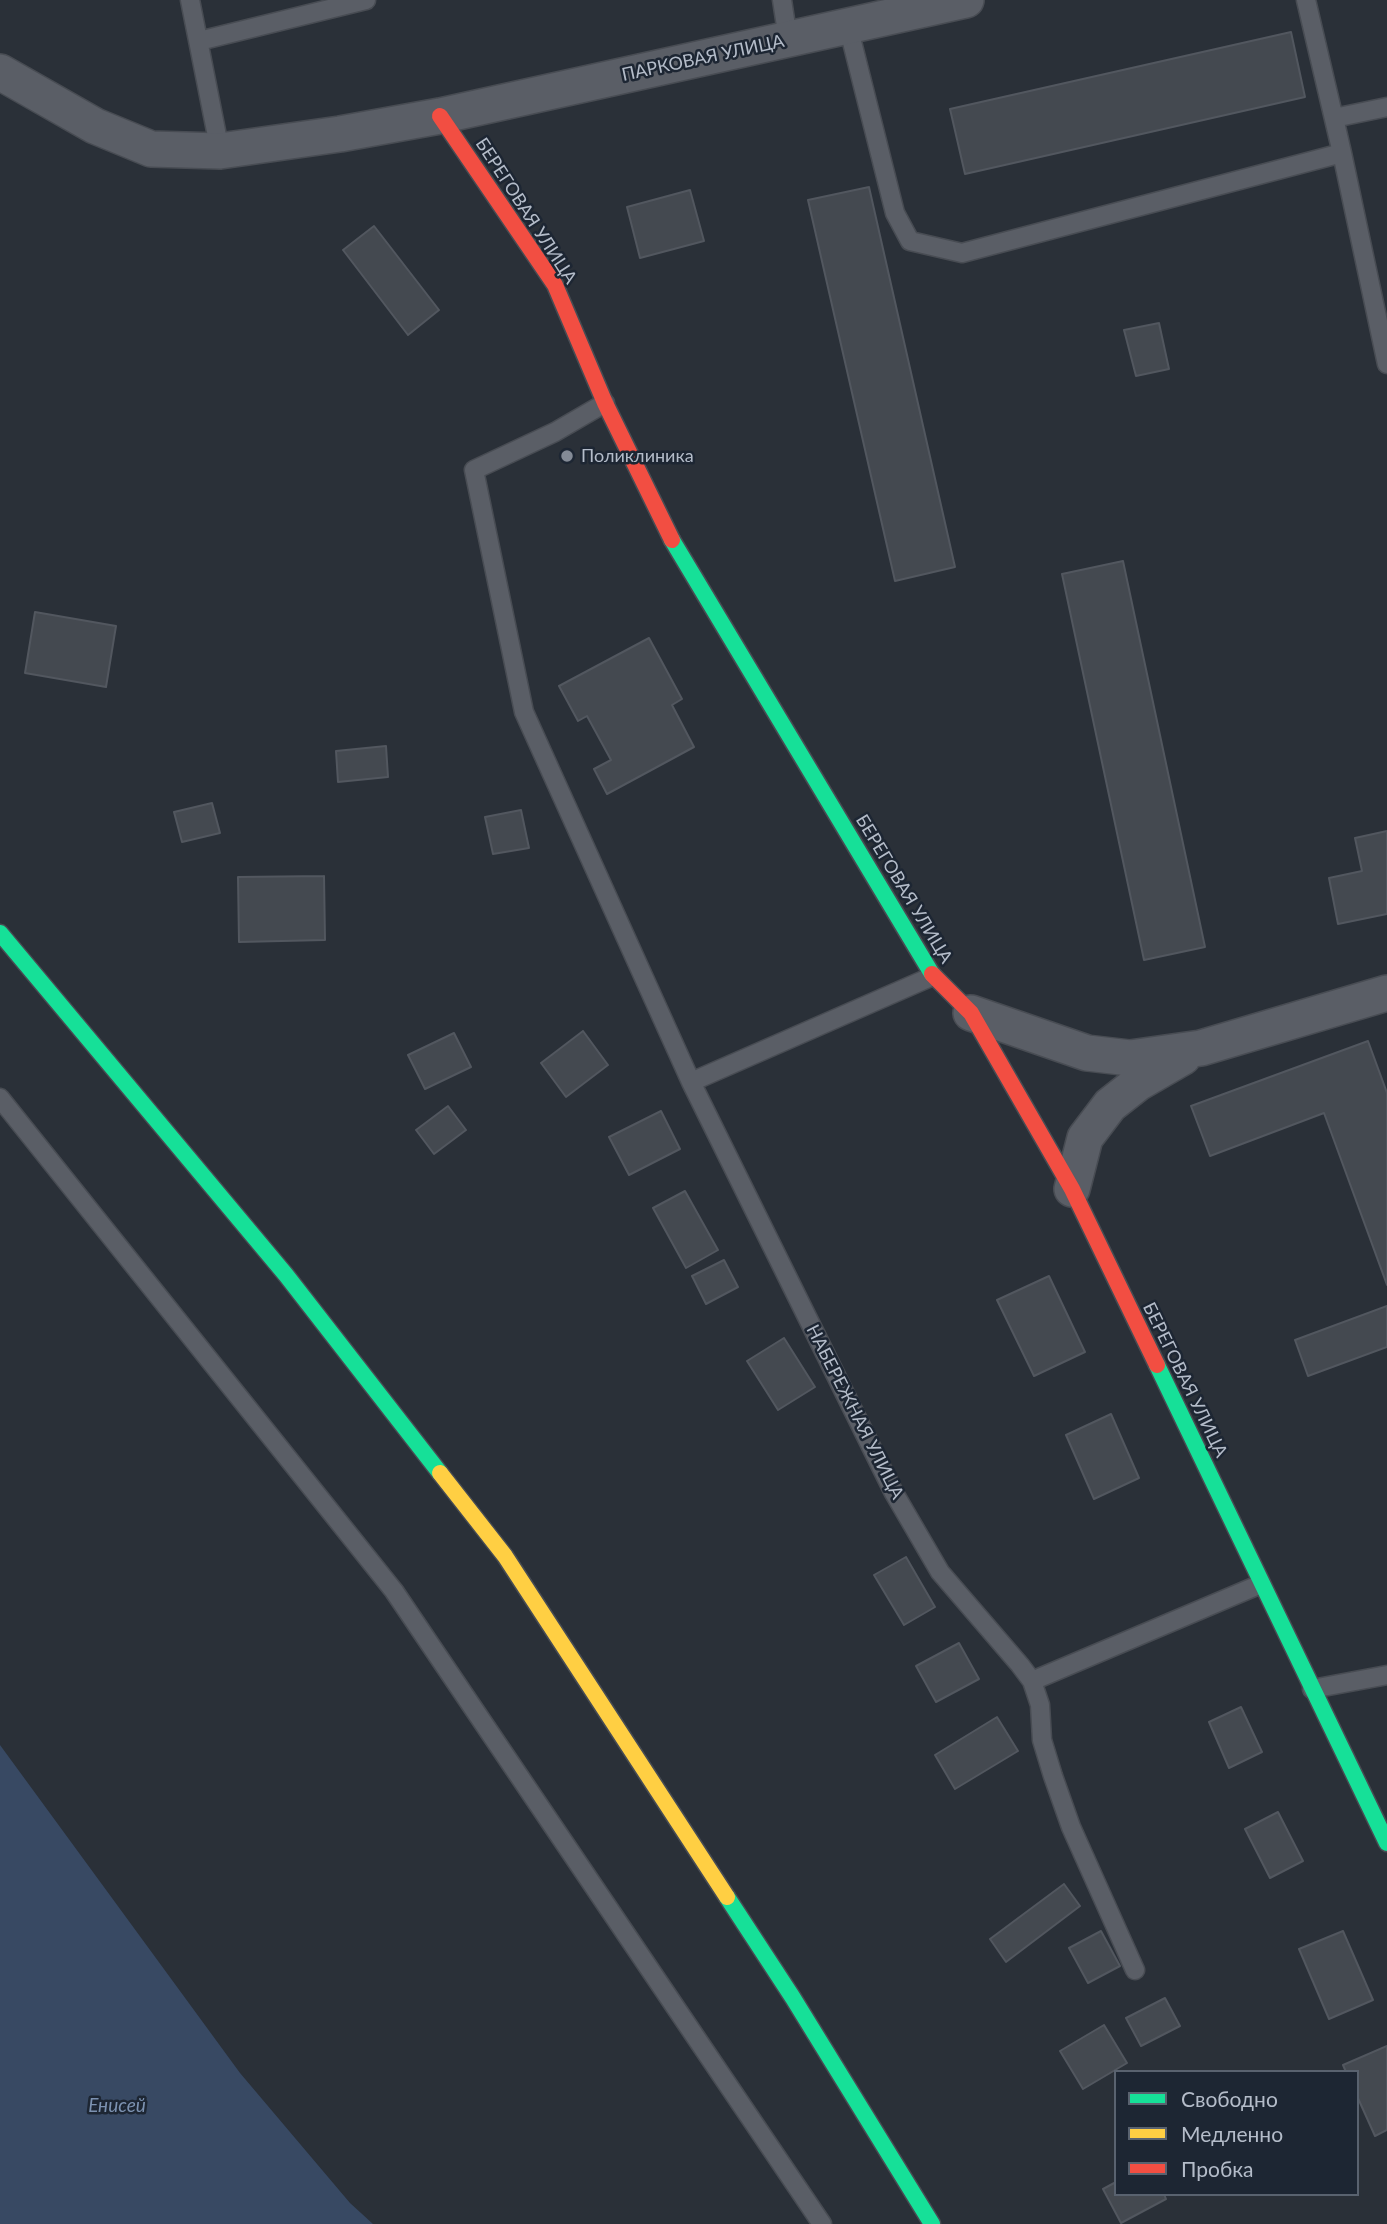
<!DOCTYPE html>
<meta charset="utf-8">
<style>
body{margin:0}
#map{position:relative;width:1387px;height:2224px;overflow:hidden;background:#2a3038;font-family:Lato,sans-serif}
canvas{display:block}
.legend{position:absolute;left:1114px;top:2070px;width:245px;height:126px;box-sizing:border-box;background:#1d2633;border:2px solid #59626f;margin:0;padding:9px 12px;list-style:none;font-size:21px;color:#b4bcc9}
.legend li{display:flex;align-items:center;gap:14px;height:35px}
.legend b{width:35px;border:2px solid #59626f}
</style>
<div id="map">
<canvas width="1387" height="2224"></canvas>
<ul class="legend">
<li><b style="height:9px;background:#16e098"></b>Свободно</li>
<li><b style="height:9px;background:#ffcf43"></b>Медленно</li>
<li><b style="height:9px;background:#f24e42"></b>Пробка</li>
</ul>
</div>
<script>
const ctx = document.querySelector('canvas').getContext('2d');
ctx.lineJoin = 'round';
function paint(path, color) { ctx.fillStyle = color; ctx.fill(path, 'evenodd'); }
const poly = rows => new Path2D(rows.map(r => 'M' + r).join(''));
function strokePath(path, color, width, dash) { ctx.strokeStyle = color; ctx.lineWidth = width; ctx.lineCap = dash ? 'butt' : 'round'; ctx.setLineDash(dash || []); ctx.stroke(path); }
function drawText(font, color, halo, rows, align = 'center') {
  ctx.font = font + ' Lato,sans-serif'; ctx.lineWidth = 5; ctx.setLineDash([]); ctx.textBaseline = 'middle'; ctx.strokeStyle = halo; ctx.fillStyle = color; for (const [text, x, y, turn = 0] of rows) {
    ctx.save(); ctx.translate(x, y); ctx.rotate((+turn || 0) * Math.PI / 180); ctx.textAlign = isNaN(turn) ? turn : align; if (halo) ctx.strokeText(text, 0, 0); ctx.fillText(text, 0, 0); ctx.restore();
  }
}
const water = poly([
 [0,1745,240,2073,350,2203,373,2224,0,2224]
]);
const building = poly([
 [1291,32,1305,97,965,174,950,109,1291,32],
 [869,187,955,567,895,581,808,200,869,187],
 [690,190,704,241,640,258,627,207,690,190],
 [374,226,439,310,408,335,343,250,374,226],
 [1159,323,1169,369,1136,376,1124,330,1159,323],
 [1123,561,1205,947,1144,960,1062,574,1123,561],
 [35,612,116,626,106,687,25,673,35,612],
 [649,638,682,699,672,705,694,747,607,794,594,769,611,760,587,716,578,721,559,686,649,638],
 [386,746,388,777,338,782,336,751,386,746],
 [212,803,220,833,182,842,174,812,212,803],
 [521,810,529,848,493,854,485,817,521,810],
 [1387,831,1387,914,1338,924,1329,878,1362,871,1355,838,1387,831],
 [324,876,325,940,239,942,238,877,324,876],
 [583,1031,608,1065,566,1097,541,1063,583,1031],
 [454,1033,471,1067,425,1089,408,1055,454,1033],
 [1368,1041,1387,1093,1387,1285,1324,1113,1210,1156,1191,1106,1368,1041],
 [448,1106,466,1130,434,1154,416,1130,448,1106],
 [661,1111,680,1149,629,1175,609,1137,661,1111],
 [685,1191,718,1250,686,1268,653,1208,685,1191],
 [724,1260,738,1287,706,1304,692,1276,724,1260],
 [1049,1276,1085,1352,1034,1376,997,1300,1049,1276],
 [1387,1306,1387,1347,1308,1376,1295,1340,1387,1306],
 [784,1338,815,1387,778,1410,747,1361,784,1338],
 [1111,1414,1139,1478,1094,1499,1066,1435,1111,1414],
 [906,1557,935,1607,904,1625,874,1575,906,1557],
 [959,1643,979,1679,936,1702,916,1666,959,1643],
 [1241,1707,1262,1752,1229,1768,1209,1722,1241,1707],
 [997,1717,1018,1751,955,1789,935,1755,997,1717],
 [1278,1812,1303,1861,1270,1878,1245,1829,1278,1812],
 [1064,1884,1080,1906,1006,1962,990,1939,1064,1884],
 [1101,1931,1120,1966,1088,1983,1069,1948,1101,1931],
 [1343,1931,1373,2000,1329,2019,1299,1949,1343,1931],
 [1165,1998,1180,2026,1141,2046,1126,2018,1165,1998],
 [1104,2025,1127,2063,1083,2089,1060,2051,1104,2025],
 [1387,2046,1387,2130,1375,2136,1357,2096,1357,2072,1346,2072,1343,2065,1387,2046],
 [1116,2182,1116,2194,1164,2194,1166,2199,1121,2223,1103,2189,1116,2182]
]);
const lane = poly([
 [190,0,220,151],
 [782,0,788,39],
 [1306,0,1342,153,1387,364],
 [848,26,895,213,910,241,962,253,1342,153,1334,118,1387,107],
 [199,41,366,0],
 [605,403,555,432,474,470,524,712,691,1082],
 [933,976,691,1082,894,1493,940,1572,1020,1665,1032,1681,1040,1705,1042,1740,1053,1776,1071,1827,1135,1970],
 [0,1098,394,1591,822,2224],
 [1032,1681,1261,1584],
 [1312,1689,1387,1675]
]);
const street = poly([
 [0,72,95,126,151,149,220,151,340,134,440,116,966,0],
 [971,1013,1087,1053,1130,1058,1201,1048,1387,993],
 [1072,1189,1085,1138,1110,1105,1138,1083,1183,1057]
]);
const fast = poly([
 [672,540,932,974],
 [0,933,286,1275,440,1473],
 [1157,1365,1387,1843],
 [727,1897,793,1998,932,2224]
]);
const slow = poly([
 [440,1473,505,1556,727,1897]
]);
const jam = poly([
 [440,116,555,285,605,403,672,540],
 [932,974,971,1013,1072,1189,1157,1365]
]);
const markers = [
 [567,456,7,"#848b96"]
];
const streetNames = [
 ["ПАРКОВАЯ УЛИЦА",703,58,-12],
 ["БЕРЕГОВАЯ УЛИЦА",526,211,57],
 ["БЕРЕГОВАЯ УЛИЦА",904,889,59],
 ["БЕРЕГОВАЯ УЛИЦА",1185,1380,64],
 ["НАБЕРЕЖНАЯ УЛИЦА",855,1412,63]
];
const poiNames = [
 ["Поликлиника",581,456]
];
const waterNames = [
 ["Енисей",117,2106]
];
paint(water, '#384963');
paint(building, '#444950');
strokePath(building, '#52575f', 2);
strokePath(lane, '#484c53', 21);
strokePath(street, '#484c53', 38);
strokePath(fast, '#484c53', 19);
strokePath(slow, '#484c53', 19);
strokePath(jam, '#484c53', 19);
strokePath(lane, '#5a5e66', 18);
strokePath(street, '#5a5e66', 35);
strokePath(fast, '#16e098', 16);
strokePath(slow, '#ffcf43', 16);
strokePath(jam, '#f24e42', 16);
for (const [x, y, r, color] of markers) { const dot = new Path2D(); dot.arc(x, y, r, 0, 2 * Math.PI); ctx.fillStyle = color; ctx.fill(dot); strokePath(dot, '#1d2633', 2.5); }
drawText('18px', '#b4bcc9', '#1d2633', streetNames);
drawText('18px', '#b4bcc9', '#1d2633', poiNames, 'left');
drawText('italic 19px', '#7c92b1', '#1d2633', waterNames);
</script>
